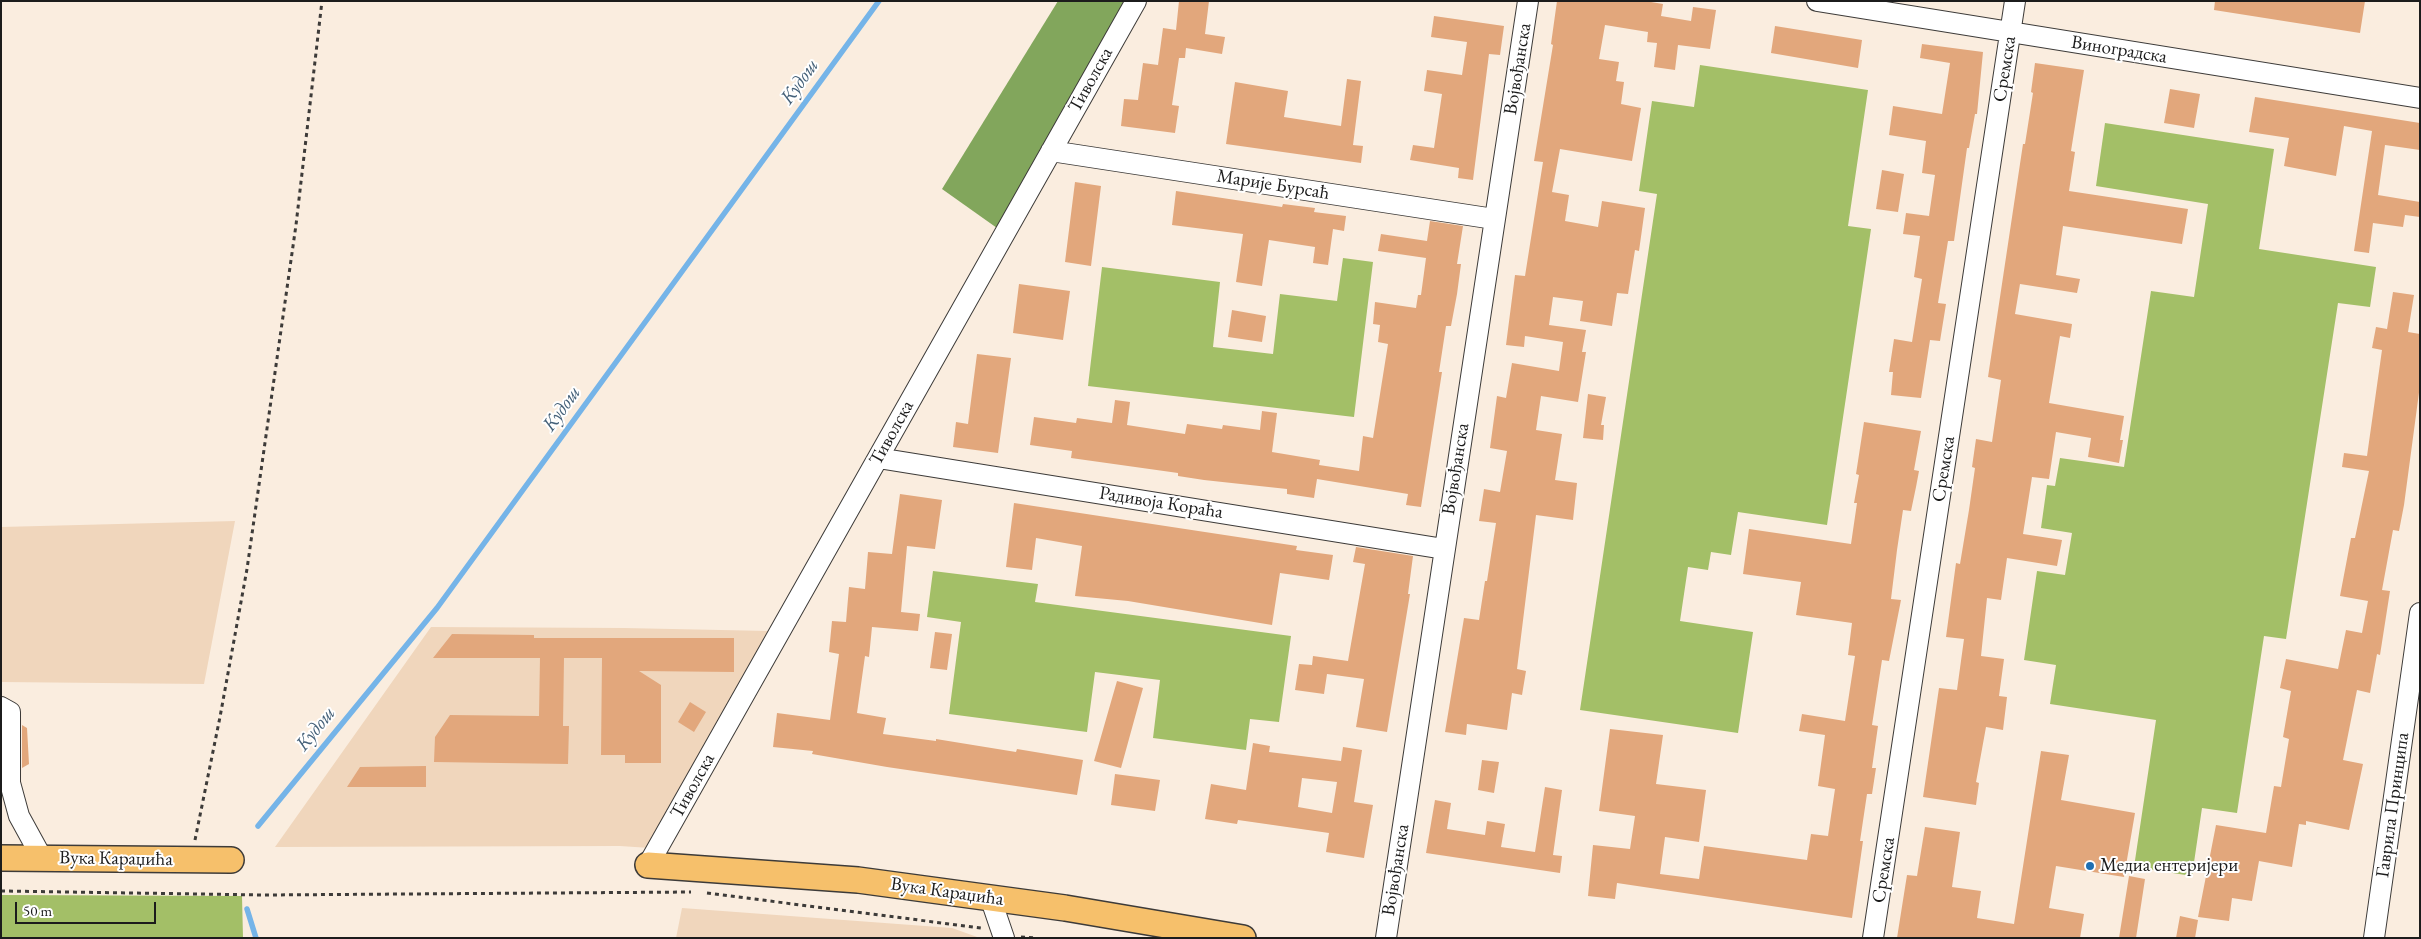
<!DOCTYPE html>
<meta charset="utf-8">
<style>
body{margin:0}
#map{position:relative;width:2421px;height:939px;overflow:hidden;background:#faeddf;font-family:"EB Garamond",serif}
canvas{display:block}
.frame{position:absolute;inset:0;border:2px solid #1c1c1c;pointer-events:none}
.scale{position:absolute;left:15px;top:902px;width:141px;height:22px;box-sizing:border-box;border:2px solid #1c1c1c;border-top:0;padding-left:6px;font-size:15px;line-height:18px;white-space:nowrap;color:#1c1c1c;-webkit-text-stroke:4px #fff;paint-order:stroke}
</style>
<div id="map">
<canvas width="2421" height="939"></canvas>
<div class="frame"></div>
<div class="scale">50 m</div>
</div>
<script>
const ctx = document.querySelector('canvas').getContext('2d');
ctx.lineJoin = 'round';
function paint(path, color) { ctx.fillStyle = color; ctx.fill(path, 'evenodd'); }
const poly = rows => new Path2D(rows.map(r => 'M' + r).join(''));
function strokePath(path, color, width, dash) { ctx.strokeStyle = color; ctx.lineWidth = width; ctx.lineCap = dash ? 'butt' : 'round'; ctx.setLineDash(dash || []); ctx.stroke(path); }
function drawText(font, color, halo, rows, align = 'center') {
  ctx.font = font + ' "EB Garamond",serif'; ctx.lineWidth = 4; ctx.setLineDash([]); ctx.textBaseline = 'middle'; ctx.strokeStyle = halo; ctx.fillStyle = color; for (const [text, x, y, turn = 0] of rows) {
    ctx.save(); ctx.translate(x, y); ctx.rotate((+turn || 0) * Math.PI / 180); ctx.textAlign = isNaN(turn) ? turn : align; if (halo) ctx.strokeText(text, 0, 0); ctx.fillText(text, 0, 0); ctx.restore();
  }
}
const built = poly([
 [235,521,204,684,1,682,1,527],
 [431,627,624,628,769,631,650,848,620,846,275,847],
 [682,908,952,928,980,938,676,938]
]);
const green = poly([
 [1700,65,1868,90,1848,226,1871,229,1827,525,1738,512,1731,555,1711,552,1708,570,1688,567,1680,621,1753,632,1738,733,1580,710,1657,194,1639,191,1652,101,1694,107],
 [2105,123,2274,149,2259,249,2376,267,2370,307,2338,303,2286,639,2264,636,2237,813,2202,808,2192,876,2134,867,2156,720,2050,704,2056,665,2024,660,2037,571,2065,575,2072,533,2041,528,2047,485,2055,486,2060,458,2124,467,2151,291,2194,297,2208,204,2096,186],
 [1343,258,1373,262,1354,417,1088,386,1102,267,1220,282,1213,347,1273,354,1280,294,1337,301],
 [933,571,1038,584,1035,602,1291,636,1279,722,1250,719,1246,750,1153,738,1160,680,1095,672,1087,732,949,714,961,622,927,617],
 [1,895,242,896,243,938,1,938]
]);
const forest = poly([
 [1058,1,1127,1,997,228,942,189]
]);
const stream = poly([
 [258,826,437,608,879,1],
 [247,909,256,938]
]);
const building = poly([
 [1179,1,1209,1,1205,34,1225,37,1222,54,1186,48,1185,58,1179,58,1172,105,1179,106,1175,133,1121,126,1124,99,1138,100,1143,63,1158,65,1163,28,1176,30],
 [1557,1,1645,1,1663,4,1661,16,1691,21,1693,7,1716,10,1710,49,1678,45,1675,70,1654,67,1657,43,1647,42,1648,32,1605,25,1599,59,1619,62,1616,81,1624,82,1621,104,1641,108,1632,161,1560,149,1552,192,1569,195,1565,221,1598,227,1602,201,1645,208,1639,251,1635,250,1628,294,1617,293,1612,326,1580,321,1583,301,1553,297,1549,325,1586,330,1582,352,1586,352,1578,402,1541,396,1536,430,1562,434,1555,480,1577,483,1573,520,1536,515,1517,669,1526,671,1522,695,1512,693,1507,730,1467,724,1466,735,1445,732,1464,618,1479,620,1485,581,1487,581,1496,523,1479,521,1484,489,1500,492,1507,451,1490,448,1497,396,1506,398,1512,363,1559,371,1563,342,1525,336,1524,347,1506,345,1515,275,1525,276,1543,162,1534,161,1553,45,1551,44],
 [2215,1,2365,1,2360,33,2214,10],
 [1434,16,1504,26,1500,55,1489,54,1473,180,1458,178,1459,168,1410,160,1413,145,1434,148,1442,94,1424,91,1427,70,1462,75,1467,42,1431,37],
 [1775,26,1862,40,1858,68,1771,53],
 [1922,44,1983,52,1977,114,1975,114,1969,148,1967,148,1954,241,1948,241,1938,303,1946,304,1940,341,1930,340,1921,398,1891,395,1893,372,1889,372,1894,339,1912,342,1922,279,1914,277,1920,236,1903,234,1906,213,1929,216,1935,175,1922,173,1926,141,1889,135,1893,106,1942,114,1950,63,1920,58],
 [2035,63,2084,70,2071,151,2075,152,2069,191,2188,209,2182,244,2063,226,2056,275,2080,279,2077,293,2020,284,2015,314,2072,324,2070,338,2060,336,2049,403,2124,416,2120,440,2123,440,2119,463,2088,457,2091,438,2056,432,2049,479,2032,477,2023,534,2062,540,2057,566,2007,558,2001,600,1987,598,1981,656,2004,659,1999,696,2007,697,2003,730,1986,727,1976,782,1979,783,1976,805,1923,797,1939,688,1957,690,1964,639,1946,637,1956,563,1960,564,1969,510,1975,468,1972,467,1976,439,1992,442,2001,380,1988,377,2023,144,2025,144,2033,93,2031,92],
 [1347,79,1361,81,1353,145,1363,146,1361,163,1226,144,1235,82,1288,91,1284,117,1341,126],
 [2170,89,2200,94,2194,128,2164,123],
 [2255,97,2420,123,2420,150,2385,145,2378,195,2420,202,2420,217,2405,215,2403,227,2373,223,2369,253,2354,251,2372,131,2344,126,2336,176,2284,166,2289,138,2249,132],
 [1882,170,1904,174,1898,212,1876,209],
 [1075,182,1101,186,1091,266,1065,262],
 [1176,191,1282,207,1283,204,1315,208,1314,212,1346,216,1344,231,1333,229,1328,265,1313,263,1315,247,1269,240,1262,286,1236,282,1243,234,1172,225],
 [1430,221,1463,226,1457,264,1461,264,1457,294,1451,326,1446,326,1439,372,1442,372,1421,507,1406,505,1408,494,1317,479,1314,498,1287,494,1287,489,1204,480,1178,476,1178,473,1071,458,1072,451,1030,445,1034,417,1076,423,1077,418,1112,423,1115,400,1130,402,1127,425,1185,434,1187,424,1222,429,1223,425,1260,430,1262,411,1277,413,1272,452,1320,460,1319,465,1359,471,1363,436,1373,438,1388,344,1378,342,1380,325,1373,324,1375,302,1416,308,1418,295,1421,295,1426,258,1378,251,1381,234,1427,241],
 [1019,284,1070,291,1063,340,1013,333],
 [2393,292,2414,295,2408,332,2420,334,2420,385,2404,505,2399,531,2393,530,2382,590,2390,591,2380,655,2377,654,2370,693,2357,690,2343,760,2363,764,2349,830,2306,821,2306,825,2299,824,2292,867,2259,861,2252,901,2232,898,2229,921,2198,917,2216,825,2266,833,2274,786,2281,787,2289,739,2283,737,2291,691,2280,688,2286,659,2338,669,2346,630,2362,633,2368,601,2340,596,2351,538,2355,538,2369,471,2342,467,2344,453,2367,456,2382,350,2372,348,2376,327,2387,329],
 [1232,310,1266,316,1262,342,1228,337],
 [977,354,1011,358,998,453,953,447,956,422,968,424],
 [1588,394,1606,397,1601,425,1604,425,1603,440,1583,438],
 [1864,422,1921,431,1914,470,1919,471,1916,487,1911,511,1903,510,1897,550,1891,599,1901,600,1889,661,1882,660,1872,725,1878,726,1872,768,1876,768,1872,794,1867,794,1860,841,1863,841,1852,918,1617,883,1615,899,1588,896,1593,845,1630,849,1635,816,1599,811,1610,729,1663,735,1656,784,1706,790,1699,842,1665,837,1660,874,1699,879,1704,846,1807,860,1811,834,1828,836,1835,789,1818,786,1825,735,1799,731,1802,714,1845,721,1855,656,1848,655,1852,623,1796,615,1801,582,1743,574,1749,529,1851,544,1857,503,1854,503,1859,475,1856,474],
 [900,494,942,500,935,549,907,546,901,612,920,614,918,631,872,627,869,657,865,656,857,713,886,718,883,734,936,741,936,739,1016,752,1017,749,1083,760,1077,795,887,767,812,754,813,751,773,747,777,713,830,720,839,654,829,652,832,621,846,622,849,587,865,589,868,552,892,554],
 [1014,503,1297,546,1296,550,1333,555,1329,580,1280,573,1272,625,1128,601,1075,596,1082,546,1036,538,1032,570,1006,567],
 [1356,547,1413,556,1408,594,1410,594,1387,732,1356,727,1364,679,1327,674,1324,694,1295,690,1299,664,1312,665,1313,656,1348,661,1365,564,1353,562],
 [935,632,952,634,947,670,930,668],
 [452,634,534,635,534,638,734,638,734,672,639,671,661,685,661,763,625,763,625,755,601,755,602,658,564,658,563,726,569,726,568,764,434,762,435,737,450,715,539,716,540,658,433,658],
 [1117,681,1143,688,1121,768,1094,761],
 [690,702,706,712,694,732,678,722],
 [22,725,27,728,29,764,22,768],
 [1253,743,1270,746,1269,752,1341,761,1343,747,1362,750,1354,802,1373,805,1364,858,1326,852,1329,833,1238,820,1237,824,1205,819,1211,784,1246,790],
 [1302,778,1337,782,1332,813,1298,807],
 [2041,751,2069,755,2061,800,2135,813,2124,877,2056,866,2049,908,2084,914,2080,938,1897,938,1907,875,1917,876,1925,827,1960,832,1952,887,1981,891,1977,918,2014,924],
 [1482,760,1499,762,1494,793,1478,790],
 [426,766,426,787,347,787,360,767],
 [1115,774,1160,780,1155,811,1111,805],
 [1545,787,1562,790,1553,855,1562,856,1560,873,1426,853,1435,800,1451,803,1447,829,1485,835,1487,821,1505,824,1501,847,1535,852],
 [2129,876,2145,879,2136,938,2119,938],
 [2180,916,2198,920,2195,938,2176,938]
]);
const path = poly([
 [195,840,220,717,247,569,296,225,322,1],
 [1,891,264,895,691,892],
 [707,893,981,928],
 [1021,937,1035,938]
]);
const minor = poly([
 [1817,1,2420,98],
 [1051,151,1494,219],
 [878,458,1444,549],
 [1,707,10,712,10,783,19,816,42,858],
 [648,865,1136,1],
 [990,897,1004,938],
 [1386,938,1528,1],
 [1873,938,2015,1],
 [2374,938,2420,613]
]);
const major = poly([
 [1,858,231,860],
 [648,865,858,880,1065,908,1243,938]
]);
const markers = [
 [2090,866,5,"#1f6fb2"]
];
const streetNames = [
 ["Виноградска",2119,50,9],
 ["Војвођанска",1518,69,-81],
 ["Сремска",2005,69,-81],
 ["Тиволска",1091,80,-61],
 ["Марије Бурсаћ",1273,185,9],
 ["Тиволска",892,433,-61],
 ["Војвођанска",1456,469,-81],
 ["Сремска",1944,469,-81],
 ["Радивоја Кораћа",1161,503,9],
 ["Тиволска",693,786,-61],
 ["Гаврила Принципа",2393,805,-82],
 ["Вука Караџића",116,859,1],
 ["Војвођанска",1396,870,-81],
 ["Сремска",1884,870,-81],
 ["Вука Караџића",947,892,8]
];
const poiNames = [
 ["Медиа ентеријери",2100,866]
];
const waterNames = [
 ["Кудош",800,82,-54],
 ["Кудош",562,409,-54],
 ["Кудош",316,729,-51]
];
paint(built, '#f0d6bc');
paint(green, '#a3bf67');
paint(forest, '#82a65c');
strokePath(stream, '#75b4e8', 5.5);
paint(building, '#e2a77c');
strokePath(minor, '#3d3b39', 22);
strokePath(major, '#3d3b39', 28);
strokePath(path, '#3d3b39', 3, [4, 4]);
strokePath(minor, '#fff', 20);
strokePath(major, '#f6c06b', 25);
for (const [x, y, r, color] of markers) { const dot = new Path2D(); dot.arc(x, y, r, 0, 2 * Math.PI); ctx.fillStyle = color; ctx.fill(dot); strokePath(dot, '#fff', 2); }
drawText('19px', '#1c1c1c', '#fff', streetNames);
drawText('19px', '#1c1c1c', '#fff', poiNames, 'left');
drawText('italic 20px', '#446078', '#fff', waterNames);
</script>
